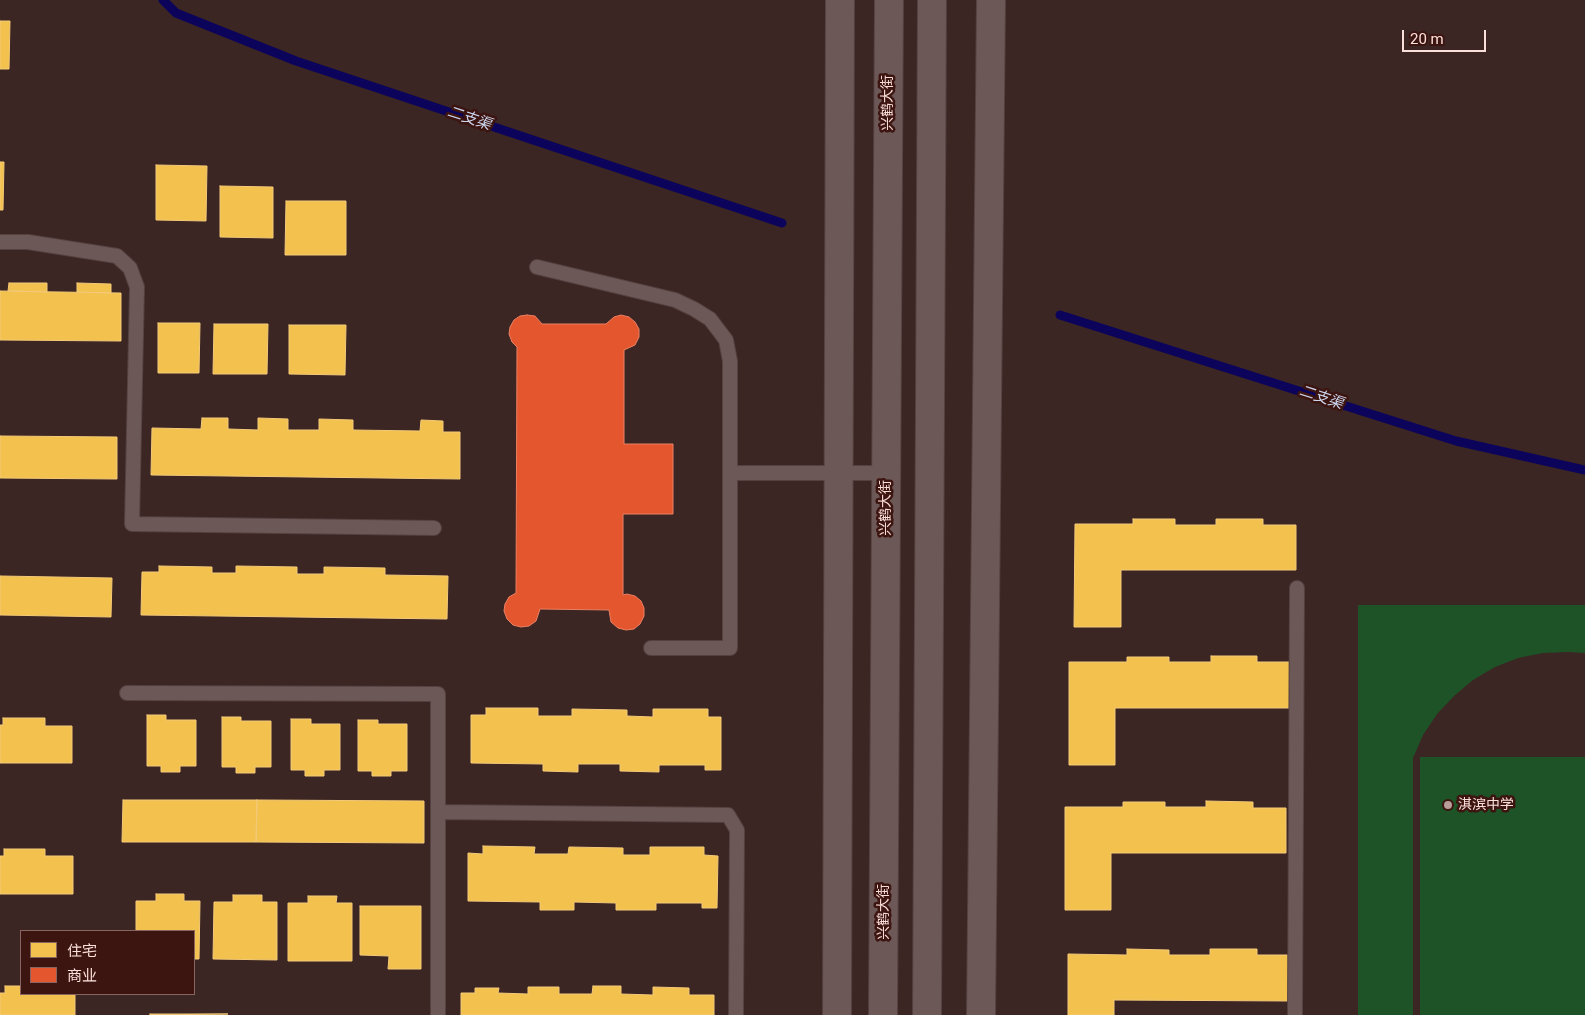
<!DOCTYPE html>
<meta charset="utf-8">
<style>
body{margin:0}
#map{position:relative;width:1585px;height:1015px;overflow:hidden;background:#3c2624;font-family:Roboto,"Noto Sans SC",sans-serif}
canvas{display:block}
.legend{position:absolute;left:20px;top:930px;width:175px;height:65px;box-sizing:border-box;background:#3c1410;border:1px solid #886561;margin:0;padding:6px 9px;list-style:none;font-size:15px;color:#fbdfda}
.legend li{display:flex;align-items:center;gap:10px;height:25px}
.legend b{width:25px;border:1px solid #886561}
.scale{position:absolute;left:1402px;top:30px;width:84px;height:22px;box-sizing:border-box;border:2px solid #fbdfda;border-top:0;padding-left:6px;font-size:15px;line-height:18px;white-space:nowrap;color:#fbdfda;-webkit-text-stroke:4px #3c1410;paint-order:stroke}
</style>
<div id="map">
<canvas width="1585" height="1015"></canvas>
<ul class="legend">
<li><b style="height:14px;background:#f2c14e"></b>住宅</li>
<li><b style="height:14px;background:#e4572e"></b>商业</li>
</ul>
<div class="scale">20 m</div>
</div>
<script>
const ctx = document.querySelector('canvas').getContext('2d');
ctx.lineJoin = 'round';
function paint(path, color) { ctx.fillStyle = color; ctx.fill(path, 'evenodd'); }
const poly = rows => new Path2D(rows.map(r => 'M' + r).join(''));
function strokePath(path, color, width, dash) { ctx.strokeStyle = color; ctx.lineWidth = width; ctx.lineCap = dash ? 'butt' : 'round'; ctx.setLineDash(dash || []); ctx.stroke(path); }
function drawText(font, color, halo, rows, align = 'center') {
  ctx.font = font + ' Roboto,"Noto Sans SC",sans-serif'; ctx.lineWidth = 5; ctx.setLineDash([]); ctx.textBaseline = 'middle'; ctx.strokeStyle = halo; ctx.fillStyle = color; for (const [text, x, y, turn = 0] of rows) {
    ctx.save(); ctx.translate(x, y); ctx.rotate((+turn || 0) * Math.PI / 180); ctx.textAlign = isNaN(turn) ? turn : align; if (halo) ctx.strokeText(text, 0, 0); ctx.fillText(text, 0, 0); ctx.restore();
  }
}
const green = poly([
 [1358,605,1585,605,1585,653,1568,652,1543,653,1518,658,1495,667,1473,680,1454,696,1437,714,1423,735,1413,758,1413,1015,1358,1015],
 [1420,757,1585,757,1585,1015,1420,1015]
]);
const homes = poly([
 [0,21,10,21,9,69,0,69,0,21],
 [0,162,4,162,3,210,0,210,0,162],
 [156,165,207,166,206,221,156,220,156,165],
 [220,186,273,187,273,238,220,237,220,186],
 [286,201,346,201,346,255,285,255,286,201],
 [9,283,47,283,47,292,8,291,9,283],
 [77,283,111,284,111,293,77,292,77,283],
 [0,291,121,293,121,341,0,340,0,291],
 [158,323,200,323,199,373,158,373,158,323],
 [214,324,268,324,267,374,213,374,214,324],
 [289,325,346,325,345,375,289,374,289,325],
 [202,418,228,418,228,429,258,430,258,418,288,419,288,430,319,430,319,419,353,420,353,430,420,431,421,420,443,421,443,432,460,432,460,479,151,475,152,428,201,429,202,418],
 [0,436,117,437,117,479,0,478,0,436],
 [1133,519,1175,519,1175,525,1216,525,1216,519,1263,519,1263,525,1296,525,1296,570,1121,570,1121,627,1074,627,1075,524,1133,524,1133,519],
 [159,566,212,567,212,573,236,573,236,566,297,567,297,574,324,574,324,567,385,568,385,575,448,576,447,619,141,615,142,572,159,572,159,566],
 [0,576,112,578,111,617,0,615,0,576],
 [1211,656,1257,656,1257,662,1291,662,1291,708,1115,708,1115,765,1069,765,1069,662,1127,662,1127,657,1169,657,1169,662,1211,662,1211,656],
 [486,708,538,708,538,716,572,716,572,709,627,710,627,716,653,717,653,709,708,709,708,717,721,717,721,770,705,770,705,765,659,765,659,772,620,771,620,764,578,764,578,772,543,771,543,764,471,763,471,715,486,715,486,708],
 [147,715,166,715,166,720,196,720,196,766,180,766,180,772,161,772,161,766,147,766,147,715],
 [222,717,241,717,241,721,271,721,271,767,255,767,255,773,236,773,236,767,222,767,222,717],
 [3,718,45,718,45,726,72,726,72,763,0,763,0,725,3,725,3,718],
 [291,719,311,719,311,724,340,724,340,770,324,770,324,776,305,776,305,770,291,770,291,719],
 [358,720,378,720,378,724,407,724,407,771,391,771,391,776,372,776,372,771,358,771,358,720],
 [123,800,257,800,256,842,122,842,123,800],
 [257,800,424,801,424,843,256,842,257,800],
 [1206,801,1253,802,1253,808,1286,808,1286,853,1111,853,1111,910,1065,910,1065,807,1123,807,1123,802,1165,802,1165,807,1206,807,1206,801],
 [483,846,535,847,534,854,568,854,569,847,623,848,623,855,650,855,650,847,704,847,704,855,718,856,717,908,702,908,702,903,656,903,656,910,616,910,616,903,574,902,574,910,540,910,540,902,468,901,468,853,483,854,483,846],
 [4,849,45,849,45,856,73,856,73,894,0,894,0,856,4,856,4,849],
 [156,894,184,894,184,901,200,901,199,959,194,959,194,931,136,931,136,901,156,901,156,894],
 [233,895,262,895,262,902,277,902,277,960,213,959,214,902,233,902,233,895],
 [308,896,337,896,336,903,352,903,352,961,288,961,288,903,308,903,308,896],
 [360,906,421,906,421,969,388,969,389,956,360,955,360,906],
 [1127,949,1169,950,1169,955,1210,955,1210,949,1257,949,1257,955,1290,955,1290,1001,1114,1000,1114,1015,1068,1015,1068,954,1127,955,1127,949],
 [5,986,21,986,21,994,75,994,75,1015,0,1015,0,993,5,993,5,986],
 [593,986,621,986,621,994,653,995,653,987,689,988,689,995,714,995,714,1015,461,1015,461,993,475,993,475,988,499,988,498,993,528,994,528,987,559,987,559,994,592,994,593,986],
 [150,1014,228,1014,150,1015,150,1014]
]);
const shops = poly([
 [527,315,535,316,542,324,606,324,614,317,621,315,629,317,635,322,639,329,639,337,635,345,624,350,624,444,673,444,673,514,623,514,623,595,627,594,635,596,641,601,644,608,644,616,640,624,634,629,626,630,618,628,611,622,609,610,540,609,536,621,529,626,521,627,513,625,507,619,504,611,505,604,509,597,516,593,517,347,512,342,509,334,510,327,514,320,520,316,527,315]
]);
const stream = poly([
 [163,0,176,13,296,61,782,223],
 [1060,315,1456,441,1585,470]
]);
const service = poly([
 [0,242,28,242,117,256,130,268,137,287,132,524,434,528],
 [537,267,675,300,694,309,710,319,726,340,730,361,730,648,651,648],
 [730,473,886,473],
 [127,693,438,694,438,1015],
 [438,812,728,815,737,830,736,1015],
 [1295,1015,1297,588]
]);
const minor = poly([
 [837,1015,840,0],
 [981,1015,991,0]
]);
const secondary = poly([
 [883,1015,889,0],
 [927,1015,932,0]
]);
const markers = [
 [1448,805,5,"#b89e9a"]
];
const streetNames = [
 ["兴鹤大街",888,103,-90],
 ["兴鹤大街",886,508,-90],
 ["兴鹤大街",884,912,-90]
];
const poiNames = [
 ["淇滨中学",1458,805]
];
const waterNames = [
 ["二支渠",469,119,18],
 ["二支渠",1321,398,18]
];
paint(green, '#1d5327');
paint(homes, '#f2c14e');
strokePath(homes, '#f5ca78', 1);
paint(shops, '#e4572e');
strokePath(shops, '#eb8062', 1);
strokePath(stream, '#0c045a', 9);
strokePath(service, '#554140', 16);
strokePath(minor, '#554140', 30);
strokePath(secondary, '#554140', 30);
strokePath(service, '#6c5957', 14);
strokePath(minor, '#6c5957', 28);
strokePath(secondary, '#6c5957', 28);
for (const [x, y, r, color] of markers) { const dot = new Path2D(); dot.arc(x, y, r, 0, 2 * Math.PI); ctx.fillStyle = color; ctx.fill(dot); strokePath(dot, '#3c1410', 2); }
drawText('14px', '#fbdfda', '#3c1410', streetNames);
drawText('14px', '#fbdfda', '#3c1410', poiNames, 'left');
drawText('italic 15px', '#cbd5ed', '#3c1410', waterNames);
</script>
